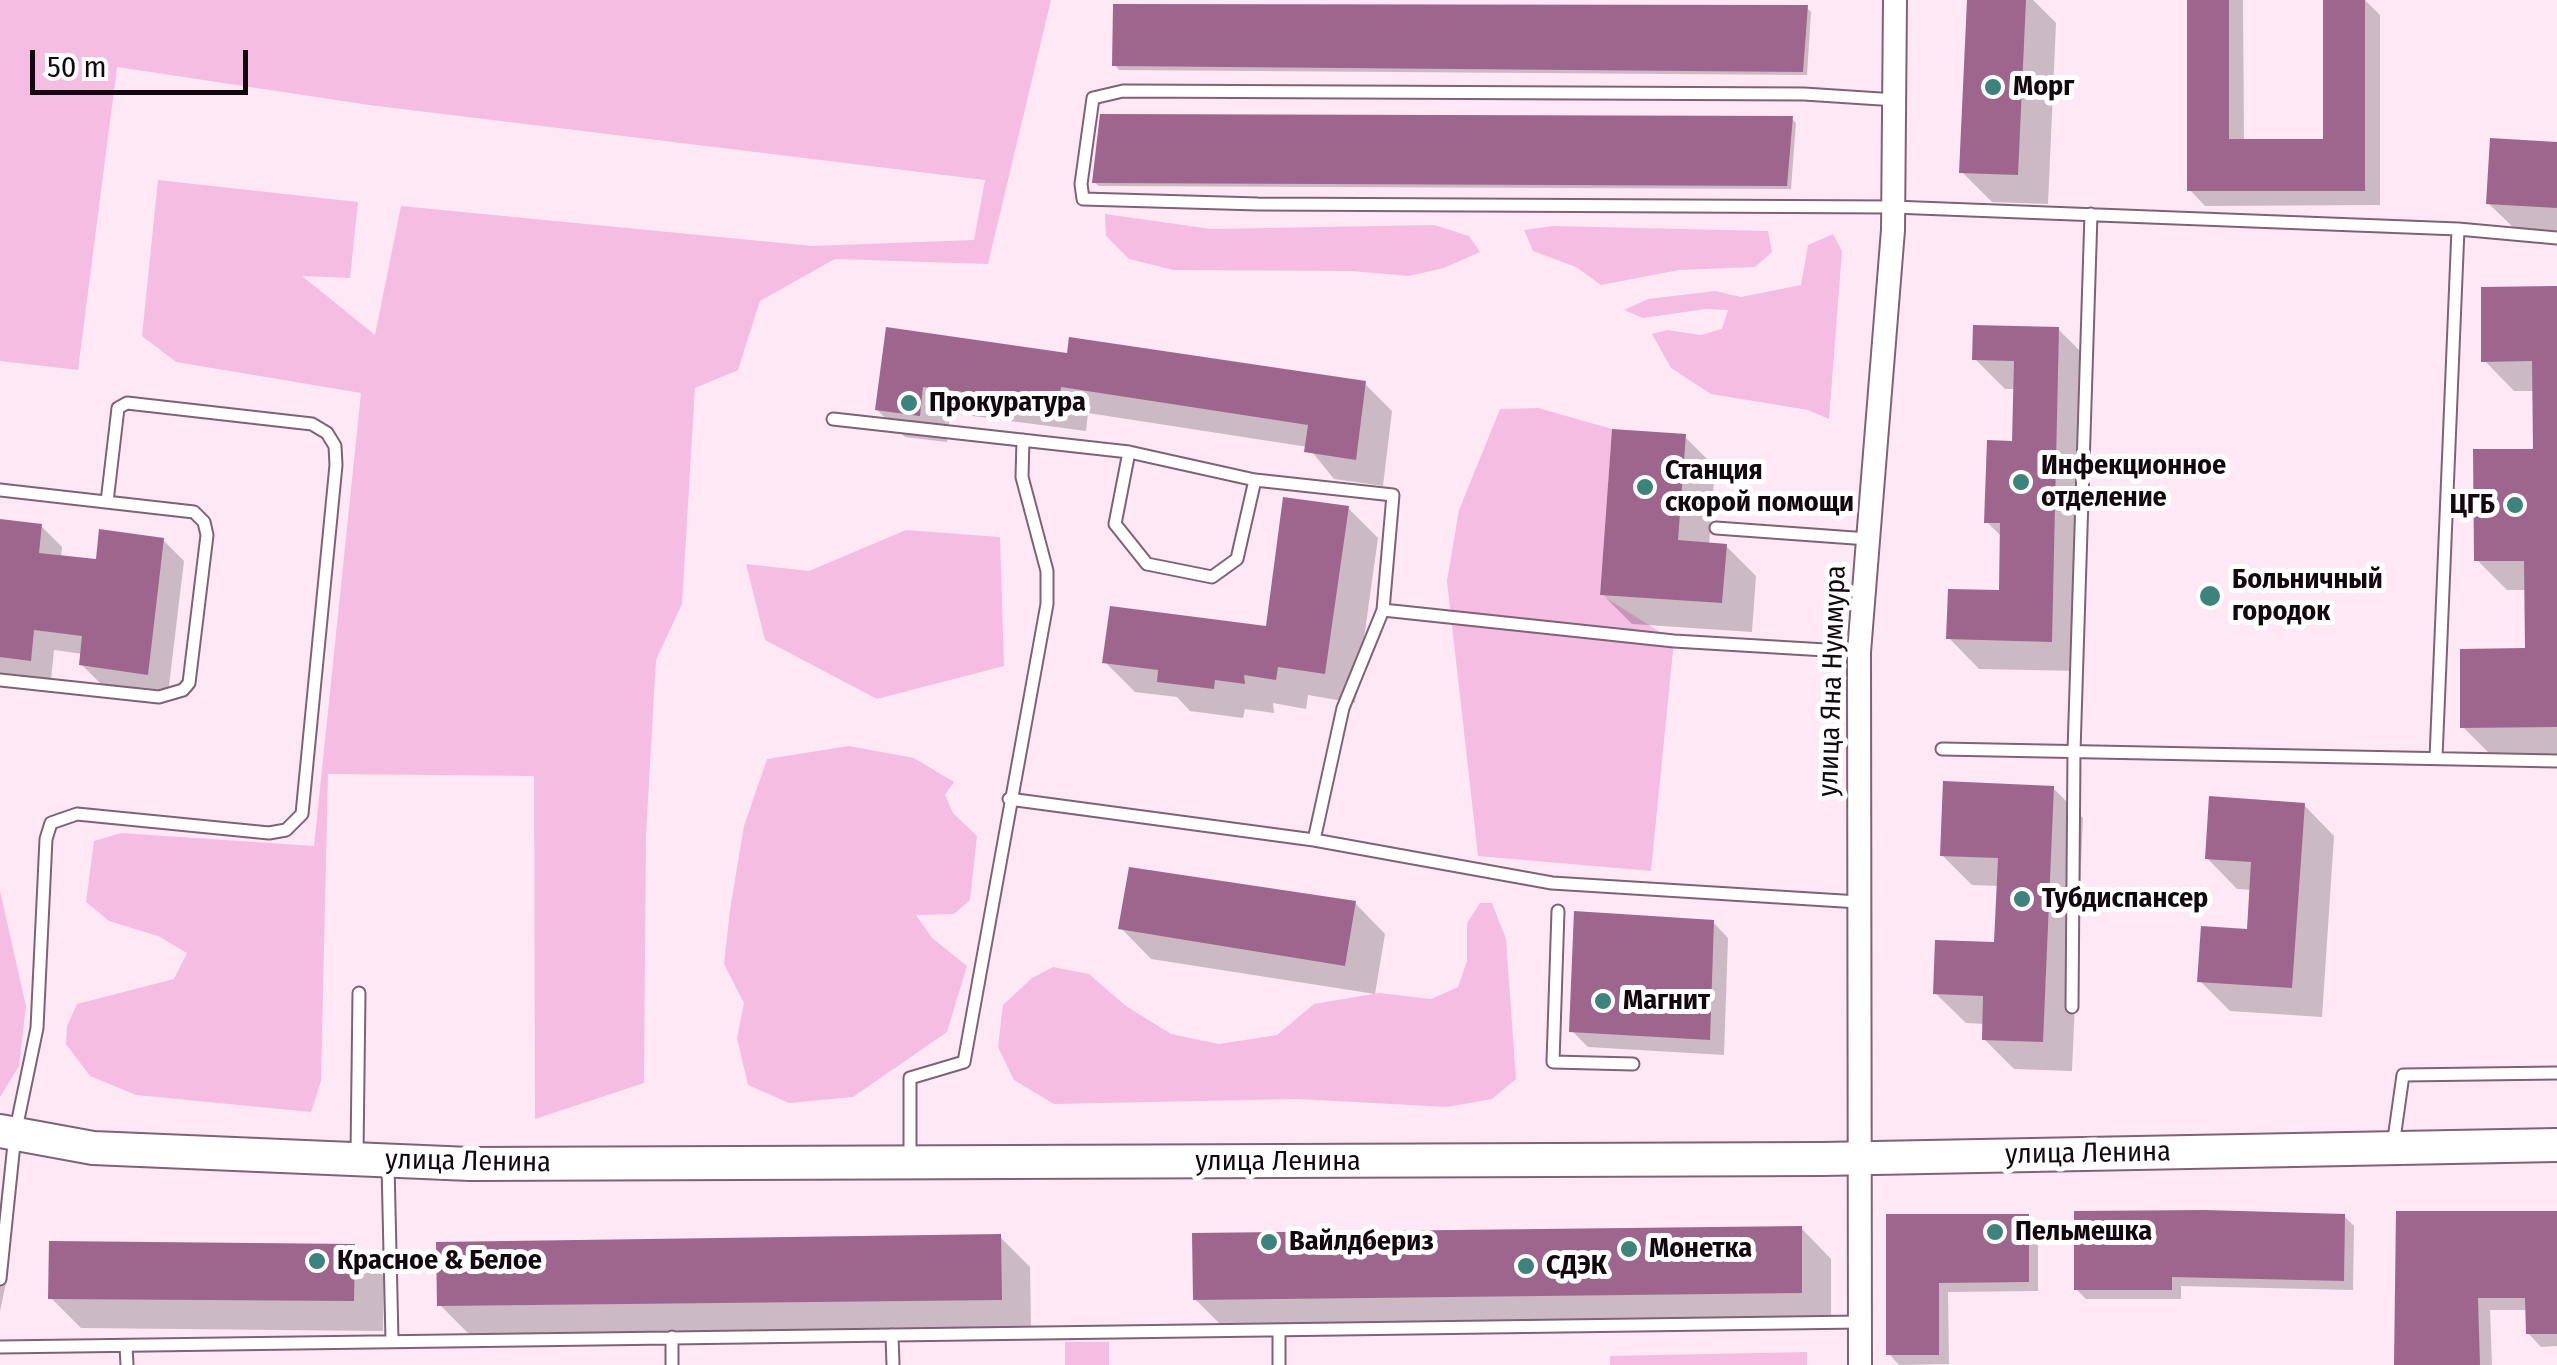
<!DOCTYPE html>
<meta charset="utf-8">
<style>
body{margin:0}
#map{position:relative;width:2557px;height:1365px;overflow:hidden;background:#fee8f6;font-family:"Fira Sans Condensed",sans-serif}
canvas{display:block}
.scale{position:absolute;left:30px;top:50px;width:218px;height:45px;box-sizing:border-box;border:5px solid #130810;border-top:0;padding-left:12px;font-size:30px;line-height:35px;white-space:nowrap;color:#130810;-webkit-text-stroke:8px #fff;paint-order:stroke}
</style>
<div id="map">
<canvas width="2557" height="1365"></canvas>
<div class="scale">50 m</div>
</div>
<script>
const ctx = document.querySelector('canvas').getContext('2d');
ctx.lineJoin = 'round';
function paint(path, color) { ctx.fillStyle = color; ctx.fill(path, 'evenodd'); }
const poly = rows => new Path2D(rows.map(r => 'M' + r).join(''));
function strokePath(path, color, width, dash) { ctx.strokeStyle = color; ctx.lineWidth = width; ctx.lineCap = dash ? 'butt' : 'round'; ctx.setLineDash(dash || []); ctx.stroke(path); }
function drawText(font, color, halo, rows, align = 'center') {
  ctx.font = font + ' "Fira Sans Condensed",sans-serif'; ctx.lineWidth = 10; ctx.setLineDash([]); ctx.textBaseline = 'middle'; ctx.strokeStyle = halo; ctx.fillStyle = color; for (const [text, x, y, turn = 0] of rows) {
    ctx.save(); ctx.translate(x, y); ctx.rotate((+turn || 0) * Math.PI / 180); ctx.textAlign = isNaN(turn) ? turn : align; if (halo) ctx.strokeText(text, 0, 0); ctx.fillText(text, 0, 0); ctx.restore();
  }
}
const green = poly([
 [0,0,1051,0,988,264,835,259,760,301,738,370,695,388,682,604,656,660,646,835,644,1083,535,1119,534,776,328,774,321,1081,311,1112,136,1095,90,1076,66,1044,67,1026,77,1004,174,979,187,953,158,936,109,921,86,902,94,841,121,833,314,846,361,393,176,362,142,336,158,180,358,202,350,278,302,276,375,335,401,206,812,246,974,240,985,180,369,105,117,67,78,370,0,361],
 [1105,214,1211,229,1434,225,1469,236,1480,252,1444,268,1409,276,1351,271,1173,270,1129,259,1106,236],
 [1553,226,1768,231,1772,252,1755,267,1679,270,1601,285,1576,267,1533,251,1524,230],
 [1833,234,1842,251,1829,419,1808,410,1711,394,1671,368,1652,334,1667,330,1701,335,1722,329,1728,310,1706,309,1643,318,1624,310,1648,299,1715,291,1741,297,1801,285,1808,245],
 [1538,408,1612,429,1600,594,1674,641,1651,871,1478,856,1447,581,1459,510,1500,409],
 [906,530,1000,537,1004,666,877,699,765,640,746,564,809,571],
 [849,746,914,758,954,782,945,795,953,813,977,836,970,900,954,914,916,915,932,938,967,966,947,1032,853,1097,789,1103,748,1085,737,1038,744,1003,724,964,730,910,744,826,767,759],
 [0,891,26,1006,19,1066,0,1097],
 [1480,903,1492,903,1506,939,1516,1079,1492,1099,1447,1107,1298,1099,1054,1104,1014,1080,998,1047,1003,1005,1032,978,1053,967,1089,974,1126,1006,1171,1034,1219,1044,1277,1035,1314,1004,1379,993,1431,999,1458,987,1467,961,1467,923],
 [1065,1342,1109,1342,1109,1365,1065,1365],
 [1807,1352,1807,1365,1610,1365,1610,1356]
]);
const shadow = poly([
 [1970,0,2033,0,2056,23,2048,204,1992,202,1962,172],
 [2190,0,2243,0,2244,141,2326,141,2325,0,2365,0,2380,15,2380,205,2205,206,2190,190],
 [1807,8,1811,12,1807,75,1119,70,1115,65],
 [1792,119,1796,123,1791,189,1099,186,1094,182],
 [2557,144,2557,235,2519,233,2488,203],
 [2557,289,2557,757,2493,757,2463,727,2527,650,2527,590,2507,590,2477,560,2535,451,2535,391,2514,391,2484,360],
 [2058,329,2088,359,2081,671,1979,669,1949,638,2001,592,2002,537,1987,522,2015,443,2016,389,2005,389,1975,359],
 [888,330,1069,356,1364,383,1392,411,1383,486,1334,479,1308,447,1088,413,1086,431,950,413,947,442,905,437,877,410],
 [1685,437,1715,467,1709,545,1726,546,1756,576,1752,632,1632,624,1602,594],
 [1348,508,1378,538,1355,703,1308,695,1306,709,1273,703,1274,713,1245,709,1243,718,1190,711,1177,697,1135,692,1105,662,1268,629],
 [0,521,41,526,62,547,61,558,98,562,163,540,184,561,168,694,102,685,81,664,83,654,54,650,51,680,0,674],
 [2053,788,2083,818,2072,1071,2014,1069,1984,1039,1985,1024,1966,1023,1935,993,1996,945,1999,886,1972,885,1942,855],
 [2304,805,2334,836,2322,1017,2230,1011,2200,981,2249,931,2252,890,2237,889,2207,858],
 [1355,903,1385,934,1375,994,1151,959,1121,928],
 [1713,922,1728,938,1724,1055,1588,1047,1572,1031],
 [2557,1212,2557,1346,2541,1347,2528,1333,2528,1310,2490,1310,2492,1365,2398,1365],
 [2028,1216,2038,1226,2038,1291,1948,1292,1949,1364,1899,1365,1889,1354,1889,1217],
 [2344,1216,2354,1226,2353,1290,2181,1286,2181,1299,2086,1299,2076,1289],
 [1801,1228,1831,1259,1831,1322,1226,1330,1195,1299],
 [1000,1237,1030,1267,1031,1329,470,1335,440,1305],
 [354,1246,384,1276,383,1331,81,1328,51,1298],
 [0,1271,7,1278,0,1311]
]);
const building = poly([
 [1967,0,2026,0,2018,175,1959,173],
 [2187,0,2229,0,2229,139,2323,139,2323,0,2365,0,2365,191,2187,191],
 [1113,4,1808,5,1803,72,1112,66],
 [1100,114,1793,116,1787,186,1092,183],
 [2490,138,2557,142,2557,208,2486,204],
 [2557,286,2557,727,2460,728,2460,649,2525,648,2524,561,2474,561,2473,449,2533,449,2532,361,2481,362,2481,287],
 [1973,325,2059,327,2052,642,1946,639,1948,589,1999,590,2000,523,1984,523,1987,440,2012,441,2014,361,1972,360],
 [886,327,1067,353,1069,337,1366,381,1356,460,1304,452,1308,425,1061,387,1059,404,923,387,920,416,875,410],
 [1612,429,1686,434,1678,540,1727,544,1722,603,1600,595],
 [1283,497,1349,506,1325,674,1278,667,1276,680,1244,675,1245,684,1215,680,1214,689,1157,682,1158,670,1102,663,1110,606,1266,626],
 [0,519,42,524,39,553,96,559,99,529,164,538,148,675,79,665,82,636,34,630,31,661,0,657],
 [1943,781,2054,786,2043,1042,1982,1040,1983,996,1933,994,1935,940,1994,942,1998,858,1940,856],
 [2209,796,2305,803,2292,988,2197,982,2201,926,2247,929,2251,862,2205,859],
 [1129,867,1356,901,1345,966,1118,929],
 [1574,911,1714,920,1710,1040,1569,1032],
 [2205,1210,2345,1214,2344,1281,2172,1277,2172,1290,2074,1290,2074,1211],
 [2396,1211,2557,1211,2557,1334,2526,1334,2525,1298,2478,1298,2480,1365,2394,1365],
 [1886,1214,2029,1214,2029,1282,1939,1283,1939,1355,1886,1355],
 [1802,1226,1802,1293,1193,1300,1192,1233],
 [1001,1234,1002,1300,437,1306,436,1242],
 [49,1241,355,1244,354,1301,48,1299]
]);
const service = poly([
 [1896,100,1804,94,1123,91,1093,98,1081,184,1083,199,1258,204,1893,207,2458,229,2557,238],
 [833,419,1129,452,1255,480,1393,495,1383,610],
 [1129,452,1115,524,1147,564,1212,577,1237,559,1255,480],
 [0,490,194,512,204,522,207,535,189,683,183,690,159,697,0,680],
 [1716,528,1868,539],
 [1942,749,2557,761],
 [2436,758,2458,229],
 [1009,799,1314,840,1552,883,1859,902],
 [1314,840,1343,708,1383,610,1674,641,1859,652],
 [1558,911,1553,1062,1633,1064],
 [2072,1007,2074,751,2091,214],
 [2393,1146,2403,1075,2557,1073],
 [357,1154,359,993],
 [910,1158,910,1078,964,1062,1047,604,1047,571,1022,477,1023,440],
 [388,1165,392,1340],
 [0,1279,15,1134,37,1028,46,839,51,823,77,814,269,833,286,830,302,814,336,465,335,446,327,433,312,424,127,403,118,408,107,502],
 [1279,1330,1279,1365],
 [892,1335,893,1365],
 [672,1337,672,1365],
 [126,1346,127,1365],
 [0,1347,1860,1322]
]);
const minor = poly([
 [1860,1365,1859,652,1893,230,1895,0]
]);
const secondary = poly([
 [0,1131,93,1148,470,1164,1822,1159,2557,1145]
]);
const markers = [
 [1993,87,10,"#3c837c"],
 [909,403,10,"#3c837c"],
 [2021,482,10,"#3c837c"],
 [1645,487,10,"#3c837c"],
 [2515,505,10,"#3c837c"],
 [2210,596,12,"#3c837c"],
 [2022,899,10,"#3c837c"],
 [1603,1001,10,"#3c837c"],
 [1995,1232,10,"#3c837c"],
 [1269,1242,10,"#3c837c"],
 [1629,1249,10,"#3c837c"],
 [317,1261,10,"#3c837c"],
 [1526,1266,10,"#3c837c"]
];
const poiNames = [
 ["Морг",2013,87],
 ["Прокуратура",929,403],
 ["Инфекционное",2041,466],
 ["отделение",2041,498],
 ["Станция",1665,471],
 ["скорой помощи",1665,503],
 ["ЦГБ",2495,505,"right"],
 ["Больничный",2232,580],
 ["городок",2232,612],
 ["Тубдиспансер",2042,899],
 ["Магнит",1623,1001],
 ["Пельмешка",2015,1232],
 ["Вайлдбериз",1289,1242],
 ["Монетка",1649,1249],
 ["Красное & Белое",337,1261],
 ["СДЭК",1546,1266]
];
const streetNames = [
 ["улица Яна Нуммура",1833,681,-88],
 ["улица Ленина",2088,1154,-1],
 ["улица Ленина",468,1162,1],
 ["улица Ленина",1278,1162]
];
paint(green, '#f6bde3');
paint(shadow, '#0003');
paint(building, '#9e668d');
strokePath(service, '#806175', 15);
strokePath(minor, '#806175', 26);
strokePath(secondary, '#806175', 36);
strokePath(service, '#fff', 11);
strokePath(minor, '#fff', 22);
strokePath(secondary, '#fff', 32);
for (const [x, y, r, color] of markers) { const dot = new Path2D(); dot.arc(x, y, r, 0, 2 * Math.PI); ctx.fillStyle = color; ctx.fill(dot); strokePath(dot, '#fff', 4); }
drawText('bold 28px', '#130810', '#fff', poiNames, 'left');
drawText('28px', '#130810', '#fff', streetNames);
</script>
